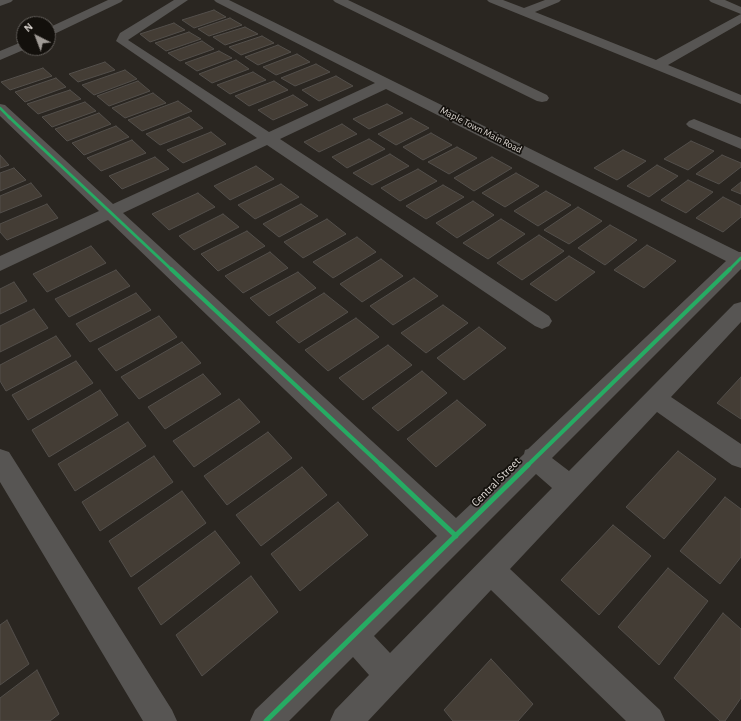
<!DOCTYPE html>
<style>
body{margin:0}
#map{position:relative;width:741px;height:721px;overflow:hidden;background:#2a2621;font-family:"Alegreya Sans",sans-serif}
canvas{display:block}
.north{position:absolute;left:16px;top:16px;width:40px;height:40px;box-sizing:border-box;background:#13100c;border:1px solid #64605c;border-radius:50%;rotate:318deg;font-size:11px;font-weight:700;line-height:16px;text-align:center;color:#ded8d3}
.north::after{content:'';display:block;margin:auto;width:14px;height:18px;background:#9f9a95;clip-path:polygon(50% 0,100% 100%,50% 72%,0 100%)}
</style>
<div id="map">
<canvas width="741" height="721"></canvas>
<div class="north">N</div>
</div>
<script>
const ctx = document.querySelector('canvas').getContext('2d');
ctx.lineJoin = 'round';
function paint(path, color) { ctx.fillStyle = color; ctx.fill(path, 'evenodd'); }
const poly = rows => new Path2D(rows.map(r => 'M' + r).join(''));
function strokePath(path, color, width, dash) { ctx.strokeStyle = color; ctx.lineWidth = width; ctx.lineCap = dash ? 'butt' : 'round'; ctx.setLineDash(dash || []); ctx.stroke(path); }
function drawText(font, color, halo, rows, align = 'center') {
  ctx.font = font + ' "Alegreya Sans",sans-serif'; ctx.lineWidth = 3.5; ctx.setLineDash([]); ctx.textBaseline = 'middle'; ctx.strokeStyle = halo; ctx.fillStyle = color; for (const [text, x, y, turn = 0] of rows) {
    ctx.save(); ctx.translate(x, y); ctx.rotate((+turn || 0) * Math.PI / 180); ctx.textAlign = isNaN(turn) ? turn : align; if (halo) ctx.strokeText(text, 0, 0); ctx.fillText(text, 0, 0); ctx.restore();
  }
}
const building = poly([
 [214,10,226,17,194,28,182,20,214,10],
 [230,18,242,25,209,36,198,29,230,18],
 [174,23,185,30,150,42,140,34,174,23],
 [245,27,258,34,225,45,213,37,245,27],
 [189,32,201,39,166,51,155,43,189,32],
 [262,36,274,43,241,55,229,47,262,36],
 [202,41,214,49,180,61,168,53,202,41],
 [278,45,291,52,258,65,245,57,278,45],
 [219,51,232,58,197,71,185,63,219,51],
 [297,54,310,62,276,75,263,67,297,54],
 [236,60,249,69,212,83,199,74,236,60],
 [105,62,115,70,78,82,69,74,105,62],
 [316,64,330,72,295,86,281,78,316,64],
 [43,68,52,76,10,90,1,82,43,68],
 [125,70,137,79,94,95,82,85,125,70],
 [253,72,266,80,230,94,217,85,253,72],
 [336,76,353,86,319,101,302,90,336,76],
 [56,78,66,87,25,102,15,92,56,78],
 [138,81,150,91,109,106,97,96,138,81],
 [274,81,288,90,249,106,235,96,274,81],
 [70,90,81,99,38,114,27,104,70,90],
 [153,93,166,103,125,118,112,108,153,93],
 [293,95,308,105,273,120,258,110,293,95],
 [178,101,192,111,142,131,128,120,178,101],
 [85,102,96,111,52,127,42,117,85,102],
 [387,104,403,113,369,129,353,119,387,104],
 [99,113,111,124,67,141,55,129,99,113],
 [189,117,203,128,160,145,146,134,189,117],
 [411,118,429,128,396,145,378,134,411,118],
 [342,124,357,134,319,152,304,142,342,124],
 [116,126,129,137,84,155,72,143,116,126],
 [211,132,226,144,183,163,167,150,211,132],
 [431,133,452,145,423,160,403,147,431,133],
 [369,139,385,149,347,168,332,157,369,139],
 [132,140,146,153,101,171,87,158,132,140],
 [691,141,714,151,688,170,664,159,691,141],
 [457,147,477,158,449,174,428,162,457,147],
 [623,150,646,161,617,180,594,168,623,150],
 [390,154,409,166,372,185,353,173,390,154],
 [0,155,9,165,0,168,0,155],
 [722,155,741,163,741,167,719,184,696,174,722,155],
 [155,157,169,169,122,189,109,176,155,157],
 [492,157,512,168,474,191,454,178,492,157],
 [657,165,678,176,649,197,627,186,657,165],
 [256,166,274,179,230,200,214,186,256,166],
 [14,168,26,180,0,191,0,173,14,168],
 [418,169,437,181,400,201,381,188,418,169],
 [516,173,539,186,505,207,482,193,516,173],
 [688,180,713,192,686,213,661,200,688,180],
 [741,182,741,194,731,190,741,182],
 [31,183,42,196,0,213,0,196,31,183],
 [281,184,299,197,255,219,238,205,281,184],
 [443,185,464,197,426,219,406,206,443,185],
 [546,191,571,205,538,226,514,211,546,191],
 [198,193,215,207,169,230,152,214,198,193],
 [723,197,741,206,741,217,723,232,696,218,723,197],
 [473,201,494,215,457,238,436,223,473,201],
 [47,204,58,218,7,240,0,232,0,224,47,204],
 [301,204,318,216,279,237,263,224,301,204],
 [578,207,602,221,569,244,544,230,578,207],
 [223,214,239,227,194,250,179,236,223,214],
 [327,219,346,234,303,258,284,242,327,219],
 [501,219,525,234,488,259,463,243,501,219],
 [610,225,637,240,605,265,578,248,610,225],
 [247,231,265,246,218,271,201,254,247,231],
 [539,235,564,251,522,280,497,263,539,235],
 [357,237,376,252,333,278,313,262,357,237],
 [647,245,676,261,644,288,614,270,647,245],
 [91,246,106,263,47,292,33,274,91,246],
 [270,252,288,268,243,293,225,276,270,252],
 [569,256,595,272,556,301,530,284,569,256],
 [381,259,403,276,362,302,340,284,381,259],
 [116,270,130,286,69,317,55,299,116,270],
 [298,272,316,288,269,316,250,298,298,272],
 [414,278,438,296,393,325,370,306,414,278],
 [14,282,27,301,0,314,0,289,14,282],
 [136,293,151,310,90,342,76,324,136,293],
 [324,293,348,312,299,343,276,322,324,293],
 [443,305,468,323,426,353,401,333,443,305],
 [34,309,48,328,0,352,0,326,34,309],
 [159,316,177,337,116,371,98,349,159,316],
 [356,318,379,337,328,371,305,350,356,318],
 [479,327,506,348,464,380,437,358,479,327],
 [56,336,71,356,6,391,0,381,0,365,56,336],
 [182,342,201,363,139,399,121,377,182,342],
 [388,345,412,365,363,400,339,378,388,345],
 [76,361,93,383,28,420,12,395,76,361],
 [422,371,447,393,398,431,372,408,422,371],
 [203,374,221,394,165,429,148,407,203,374],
 [741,377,741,419,717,403,741,377],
 [100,390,118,415,49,457,32,430,100,390],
 [239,399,260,422,194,467,173,441,239,399],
 [457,400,486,425,436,467,407,439,457,400],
 [128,422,146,446,75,491,58,464,128,422],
 [268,432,292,458,227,505,204,476,268,432],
 [678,451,716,479,664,539,626,507,678,451],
 [154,456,173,482,100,531,82,502,154,456],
 [302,467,327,495,261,546,236,515,302,467],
 [182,491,206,523,131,577,109,541,182,491],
 [725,497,741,509,741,557,720,584,680,551,725,497],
 [338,502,368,535,300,591,271,554,338,502],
 [613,525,651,556,599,615,561,580,613,525],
 [215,531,240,563,161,625,138,588,215,531],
 [668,568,708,601,659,665,618,627,668,568],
 [251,576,278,612,202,676,176,635,251,576],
 [723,613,741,629,741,698,725,721,720,721,674,678,723,613],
 [7,620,29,664,0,685,0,625,7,620],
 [491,659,533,704,518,721,453,721,444,710,491,659],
 [37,670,59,714,50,721,0,721,0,698,37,670]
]);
const minor = poly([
 [0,0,13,0,11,2,0,6,0,0],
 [108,0,123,0,121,2,48,37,48,28,108,0],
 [174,0,188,0,128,40,269,132,375,83,216,2,214,0,229,0,739,252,741,252,741,269,552,458,569,471,734,304,741,302,741,322,671,397,741,444,741,468,732,465,657,412,510,569,660,710,665,721,626,721,491,590,368,721,330,721,335,710,369,675,353,657,289,721,250,721,255,710,437,536,108,220,0,271,0,256,99,211,0,116,0,104,5,105,113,204,257,138,116,41,120,33,174,0],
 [386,89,726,261,528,449,525,450,524,454,456,518,123,213,267,145,535,326,542,329,549,326,552,321,549,316,280,139,386,89],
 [536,474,552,488,390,653,374,636,536,474],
 [333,0,348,0,547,95,549,98,547,101,542,102,537,101,335,2,333,0],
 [487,0,503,0,524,8,545,0,561,0,559,2,535,12,656,60,741,14,711,2,709,0,725,0,741,7,741,23,668,65,741,95,741,104,489,2,487,0],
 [24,41,24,48,28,48,0,60,0,51,24,41],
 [694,119,741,138,741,149,689,127,686,124,689,121,694,119],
 [0,449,9,452,172,710,177,721,143,721,0,482,0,449]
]);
const cyclewayFar3 = poly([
 [0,108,10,118]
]);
const cyclewayFar2 = poly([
 [9,117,172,270],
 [729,270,741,258]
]);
const cyclewayFar1 = poly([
 [171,269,382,466],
 [527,466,730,269]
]);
const cycleway = poly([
 [381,465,456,536],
 [266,721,528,465]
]);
const farStreetnames = [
 ["Maple Town Main Road",481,130,27]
];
const streetNames = [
 ["Central Street",496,482,-45]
];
paint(building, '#443d35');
strokePath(building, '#534f4b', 1);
paint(minor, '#575553');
strokePath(cyclewayFar3, '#26ab63', 2.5);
strokePath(cyclewayFar2, '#26ab63', 3);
strokePath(cyclewayFar1, '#26ab63', 4);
strokePath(cycleway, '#26ab63', 5);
drawText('10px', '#ded8d3', '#13100c', farStreetnames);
drawText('12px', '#ded8d3', '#13100c', streetNames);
</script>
